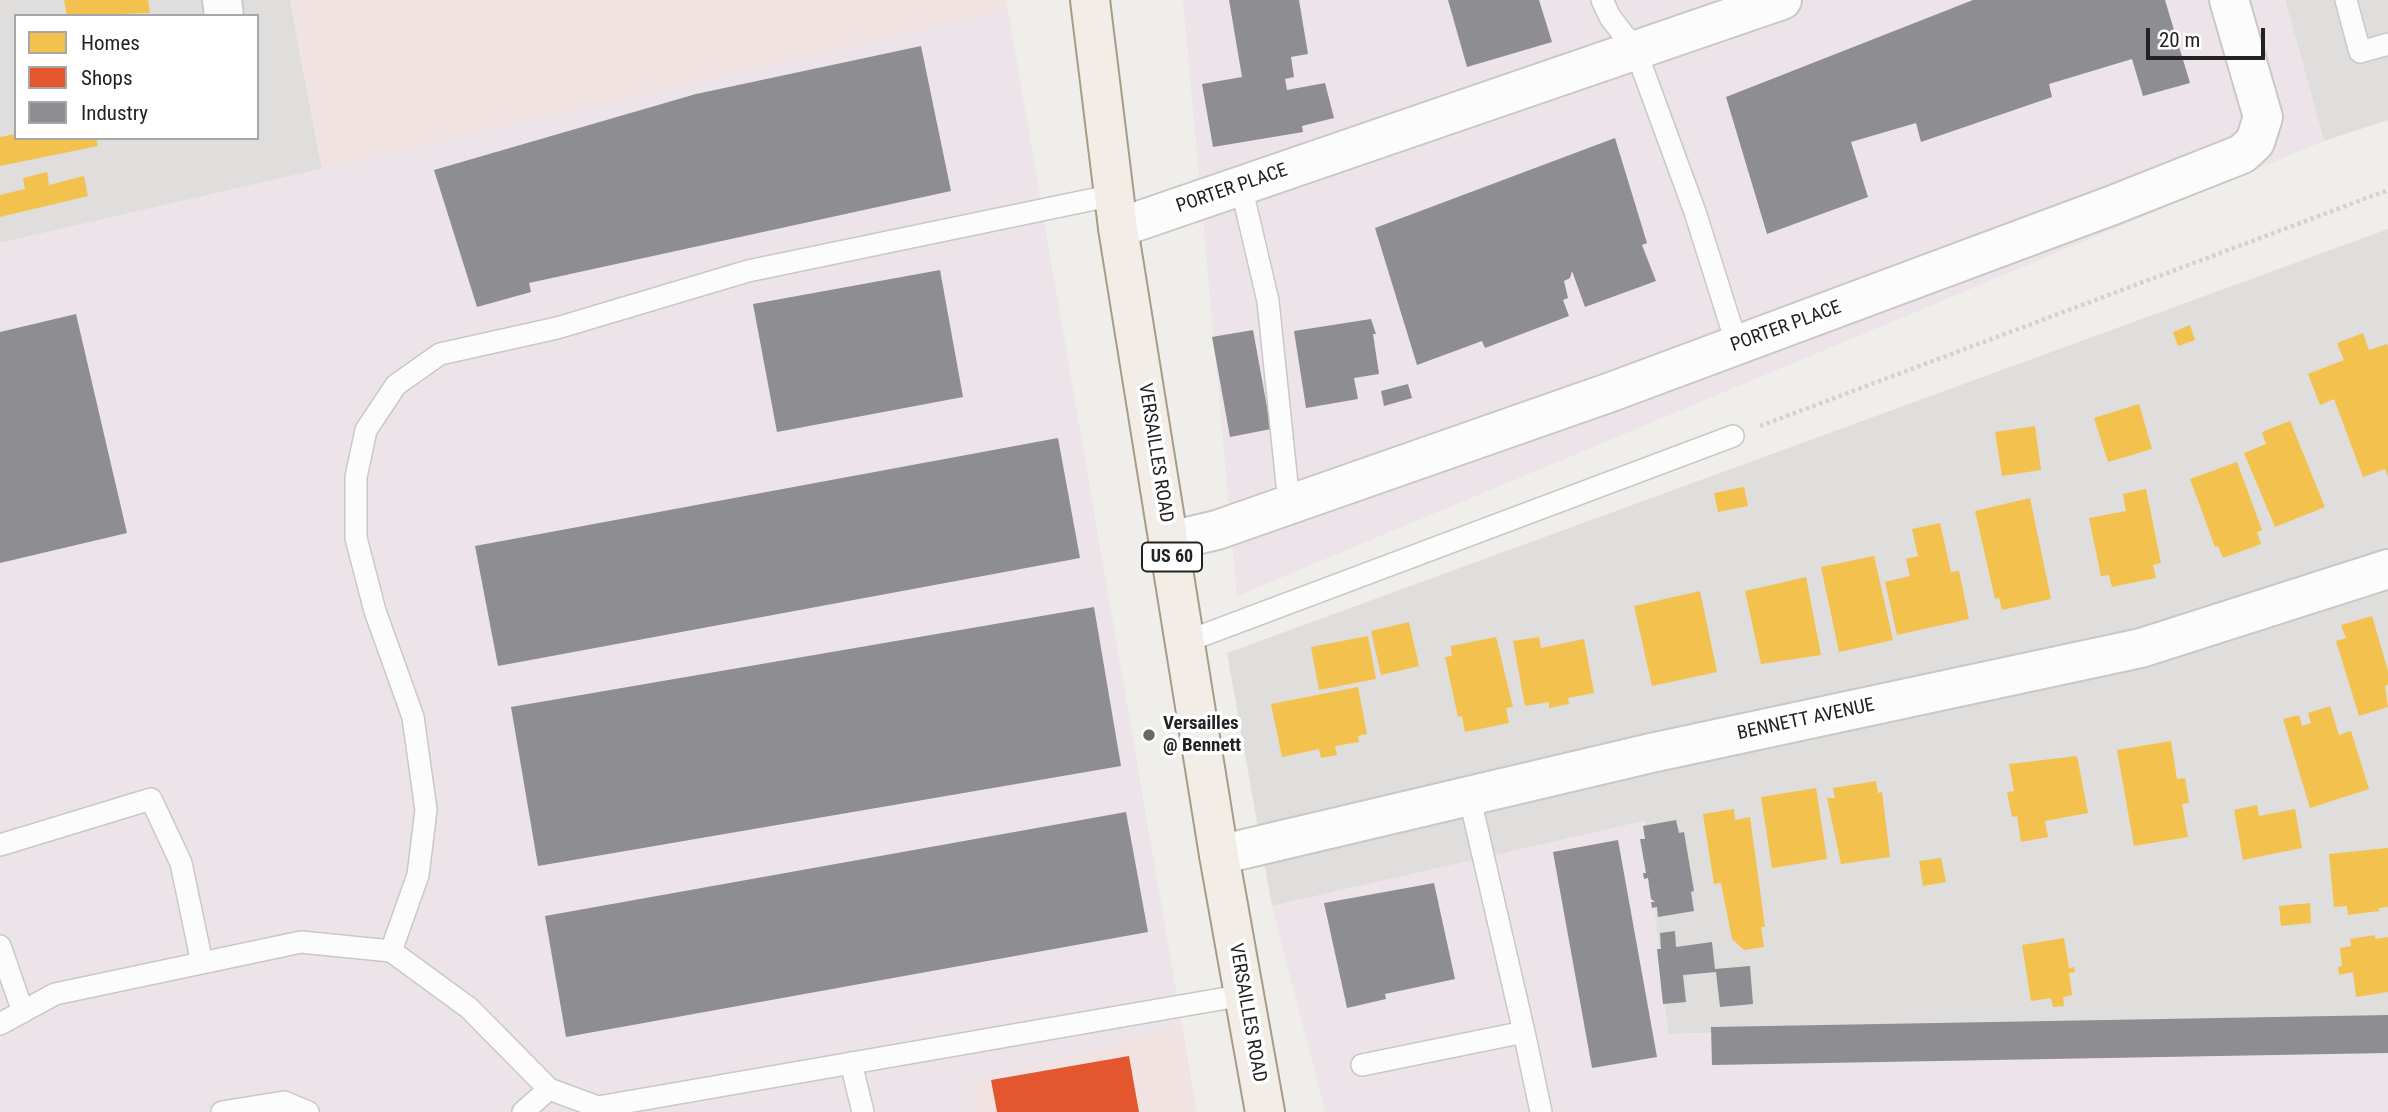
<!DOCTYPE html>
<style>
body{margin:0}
#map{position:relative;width:2388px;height:1112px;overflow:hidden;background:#f0eeeb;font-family:"Roboto Condensed",sans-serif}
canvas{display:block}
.legend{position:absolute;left:14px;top:14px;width:245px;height:126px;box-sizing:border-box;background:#fff;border:2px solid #a7a7a7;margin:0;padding:9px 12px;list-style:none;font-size:21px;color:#222}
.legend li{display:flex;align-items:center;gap:14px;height:35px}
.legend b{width:35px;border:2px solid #a7a7a7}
.scale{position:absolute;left:2146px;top:28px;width:119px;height:32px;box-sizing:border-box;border:4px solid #222;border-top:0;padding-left:9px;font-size:21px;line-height:24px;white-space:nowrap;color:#222;-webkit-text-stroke:5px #fff;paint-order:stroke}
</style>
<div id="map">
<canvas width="2388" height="1112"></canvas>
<ul class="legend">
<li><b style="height:19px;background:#f2c14e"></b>Homes</li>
<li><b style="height:19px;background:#e4572e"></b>Shops</li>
<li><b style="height:19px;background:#8d8d92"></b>Industry</li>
</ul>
<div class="scale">20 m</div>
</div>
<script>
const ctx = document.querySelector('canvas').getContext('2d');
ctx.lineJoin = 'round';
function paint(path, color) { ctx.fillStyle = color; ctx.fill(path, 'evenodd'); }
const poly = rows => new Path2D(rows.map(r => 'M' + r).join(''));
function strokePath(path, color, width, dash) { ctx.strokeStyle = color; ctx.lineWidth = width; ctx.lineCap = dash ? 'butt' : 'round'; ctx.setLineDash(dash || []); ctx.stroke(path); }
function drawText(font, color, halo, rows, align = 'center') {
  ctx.font = font + ' "Roboto Condensed",sans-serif'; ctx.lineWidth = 7; ctx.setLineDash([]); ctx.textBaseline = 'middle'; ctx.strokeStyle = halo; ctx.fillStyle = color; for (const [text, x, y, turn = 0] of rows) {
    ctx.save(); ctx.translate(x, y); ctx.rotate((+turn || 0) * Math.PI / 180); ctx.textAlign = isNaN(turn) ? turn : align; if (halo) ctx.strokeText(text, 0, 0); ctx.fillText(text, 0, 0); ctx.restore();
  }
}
const residential = poly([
 [0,0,290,0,322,169,0,243],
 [16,16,257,16,257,138,16,138],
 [2285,0,2388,0,2388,120,2324,141],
 [2388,229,2388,1015,1668,1034,1645,821,1272,906,1227,653]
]);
const commercial = poly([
 [290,0,1006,0,1008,10,322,169],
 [1182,1025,1197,1112,976,1112,971,1084]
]);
const industrial = poly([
 [1183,0,2285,0,2324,141,1237,596],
 [1008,10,1182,1025,971,1084,976,1112,0,1112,0,243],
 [1645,821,1668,1034,2388,1015,2388,1112,1325,1112,1272,906]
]);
const homes = poly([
 [64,0,148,0,150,13,67,16],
 [16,134,16,138,96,138,98,146,0,166,0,137],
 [47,172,49,185,84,176,88,196,0,217,0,195,25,189,23,178],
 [2190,325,2195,340,2178,346,2173,332],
 [2363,333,2369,350,2387,344,2388,347,2388,477,2385,469,2363,477,2334,399,2320,405,2308,374,2344,360,2337,343],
 [2139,404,2152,449,2108,462,2094,418],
 [2290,421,2325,507,2275,527,2244,453,2266,444,2262,432],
 [2035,426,2041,470,2002,476,1995,432],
 [2237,462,2262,530,2257,532,2261,544,2223,558,2218,546,2215,547,2190,479],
 [1744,487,1748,506,1718,512,1714,493],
 [2146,489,2161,563,2153,565,2156,578,2112,587,2109,575,2101,576,2089,518,2126,511,2123,494],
 [2030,498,2051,599,2002,610,1999,598,1995,599,1975,511],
 [1940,523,1951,572,1959,571,1969,619,1897,635,1885,582,1910,576,1906,559,1918,556,1912,529],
 [1874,556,1893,640,1839,652,1821,567],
 [1806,577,1821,655,1761,664,1745,591],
 [1700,591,1717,672,1652,686,1634,606],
 [2372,616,2388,671,2388,685,2385,686,2388,707,2359,716,2336,641,2346,638,2341,625],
 [1409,622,1419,666,1381,675,1371,631],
 [1368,636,1376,679,1319,690,1311,647],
 [1496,637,1513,707,1506,708,1509,723,1465,732,1462,716,1458,717,1445,657,1452,656,1451,646],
 [1539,637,1541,648,1584,639,1594,693,1568,698,1569,704,1549,708,1549,702,1525,706,1513,641],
 [1358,687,1367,734,1358,736,1359,742,1335,746,1337,755,1321,758,1319,749,1282,757,1271,704],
 [2330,706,2339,735,2351,731,2369,789,2310,808,2283,719,2299,715,2302,726,2311,723,2308,713],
 [2171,741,2177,779,2185,778,2189,803,2182,804,2188,837,2134,846,2117,750],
 [2077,756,2088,813,2045,821,2048,837,2021,842,2017,816,2012,817,2007,792,2014,791,2009,764],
 [1876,781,1878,793,1882,792,1890,857,1841,864,1827,798,1835,798,1833,788],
 [1816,788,1827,859,1772,868,1761,797],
 [2257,805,2259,816,2295,809,2302,848,2243,860,2234,810],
 [1734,809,1735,820,1750,817,1765,927,1761,927,1764,947,1744,950,1732,939,1721,883,1714,884,1703,814],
 [2388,848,2388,907,2379,908,2379,911,2348,915,2347,906,2334,907,2329,854],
 [1941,858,1946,882,1923,886,1919,861],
 [2310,903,2311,923,2281,926,2279,906],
 [2375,935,2375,939,2388,937,2388,992,2356,997,2353,972,2339,975,2338,967,2342,966,2340,948,2351,946,2350,939],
 [2064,938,2069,968,2074,967,2075,972,2069,973,2072,995,2063,997,2064,1006,2053,1007,2051,998,2031,1001,2022,945]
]);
const shops = poly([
 [1129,1056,1139,1112,997,1112,991,1080]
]);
const industry = poly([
 [1229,0,1299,0,1308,54,1291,57,1294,77,1285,79,1287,90,1325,83,1334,118,1302,126,1303,132,1213,147,1202,84,1242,77],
 [1448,0,1539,0,1552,42,1467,67],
 [1973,0,2165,0,2190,83,2143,96,2132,59,2049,84,2052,97,1921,142,1916,123,1851,142,1868,197,1767,234,1726,97],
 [921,46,951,191,529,283,531,292,477,307,434,170,696,94],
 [1615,138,1647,243,1642,245,1656,281,1585,307,1572,271,1570,278,1564,281,1568,298,1563,300,1569,316,1485,348,1482,341,1417,365,1375,228],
 [940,270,963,397,777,432,753,304],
 [76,314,127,533,0,563,0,332],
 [1371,319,1376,334,1373,334,1379,374,1354,378,1358,399,1306,408,1294,331],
 [1253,330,1271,429,1230,437,1212,337],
 [1408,384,1412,398,1384,406,1381,391],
 [1058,438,1080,558,498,666,475,546],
 [1094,607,1121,766,538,866,511,707],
 [1126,812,1148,932,566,1037,545,916],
 [1676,820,1679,833,1684,832,1694,891,1691,892,1694,911,1658,917,1657,907,1652,908,1651,902,1655,902,1651,899,1648,878,1644,879,1643,873,1646,873,1640,839,1645,839,1643,826],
 [1618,840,1657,1057,1592,1068,1553,852],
 [1434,883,1455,979,1385,994,1386,999,1347,1008,1324,903],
 [1675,931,1676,947,1712,942,1715,969,1750,966,1753,1004,1720,1007,1716,972,1683,975,1686,1002,1663,1004,1657,949,1661,949,1660,933],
 [2388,1015,2388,1053,1712,1065,1711,1027]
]);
const path = poly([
 [1760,426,2388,190]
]);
const lane = poly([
 [1602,0,1610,17,1636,51,1695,212,1737,345],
 [2346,0,2360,52,2388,44],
 [1241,186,1268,301,1289,503],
 [1185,642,1733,436],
 [0,845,151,799,181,863,202,963],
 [0,946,23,1012],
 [391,951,418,875,426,810,413,717,375,611,356,538,356,477,366,430,396,385,440,354,557,328,748,271,1114,195],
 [0,1024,55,994,301,942,391,951,469,1008,549,1089,598,1107,1244,995],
 [1524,1032,1541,1112],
 [851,1063,863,1112],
 [1362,1065,1524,1032,1469,795],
 [222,1112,284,1102,308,1112],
 [523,1112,549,1089]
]);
const street = poly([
 [222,0,224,16],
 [1118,228,1782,0],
 [1170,541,1217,530,1611,392,2113,205,2242,154,2255,142,2263,117,2229,0],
 [1219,855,1651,753,2141,648,2388,569]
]);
const primary = poly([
 [1090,0,1118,228,1219,855,1265,1112]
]);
const markers = [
 [1149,735,7,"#6a6968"]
];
const shields = [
 [1172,557,60]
];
const shieldNames = [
 ["US 60",1172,557]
];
const streetNames = [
 ["PORTER PLACE",1232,189,-19],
 ["PORTER PLACE",1786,327,-20],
 ["VERSAILLES ROAD",1155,453,81],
 ["BENNETT AVENUE",1806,720,-12],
 ["VERSAILLES ROAD",1247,1013,80]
];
const poiNames = [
 ["Versailles",1163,724],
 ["@ Bennett",1163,746]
];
paint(residential, '#dfdedc');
paint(commercial, '#f1e3e1');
paint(industrial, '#ede4e9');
paint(homes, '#f2c14e');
paint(shops, '#e4572e');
paint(industry, '#8d8d92');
strokePath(lane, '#c9c8c7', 24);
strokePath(street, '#c9c8c7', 42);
strokePath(primary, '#a79c86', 42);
strokePath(path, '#dccecd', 4.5, [3.5, 3.5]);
strokePath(lane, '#fdfcfc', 21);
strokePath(street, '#fdfcfc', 38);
strokePath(primary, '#f3ede7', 38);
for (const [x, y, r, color] of markers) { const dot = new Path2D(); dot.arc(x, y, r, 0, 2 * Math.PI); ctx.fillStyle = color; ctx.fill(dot); strokePath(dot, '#fff', 2.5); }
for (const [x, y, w] of shields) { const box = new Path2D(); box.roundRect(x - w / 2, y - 14.5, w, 29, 5); ctx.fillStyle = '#fff'; ctx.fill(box); strokePath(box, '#222', 2); }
drawText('bold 18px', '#222', null, shieldNames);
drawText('19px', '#222', '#fff', streetNames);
drawText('bold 19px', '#222', '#fff', poiNames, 'left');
</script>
